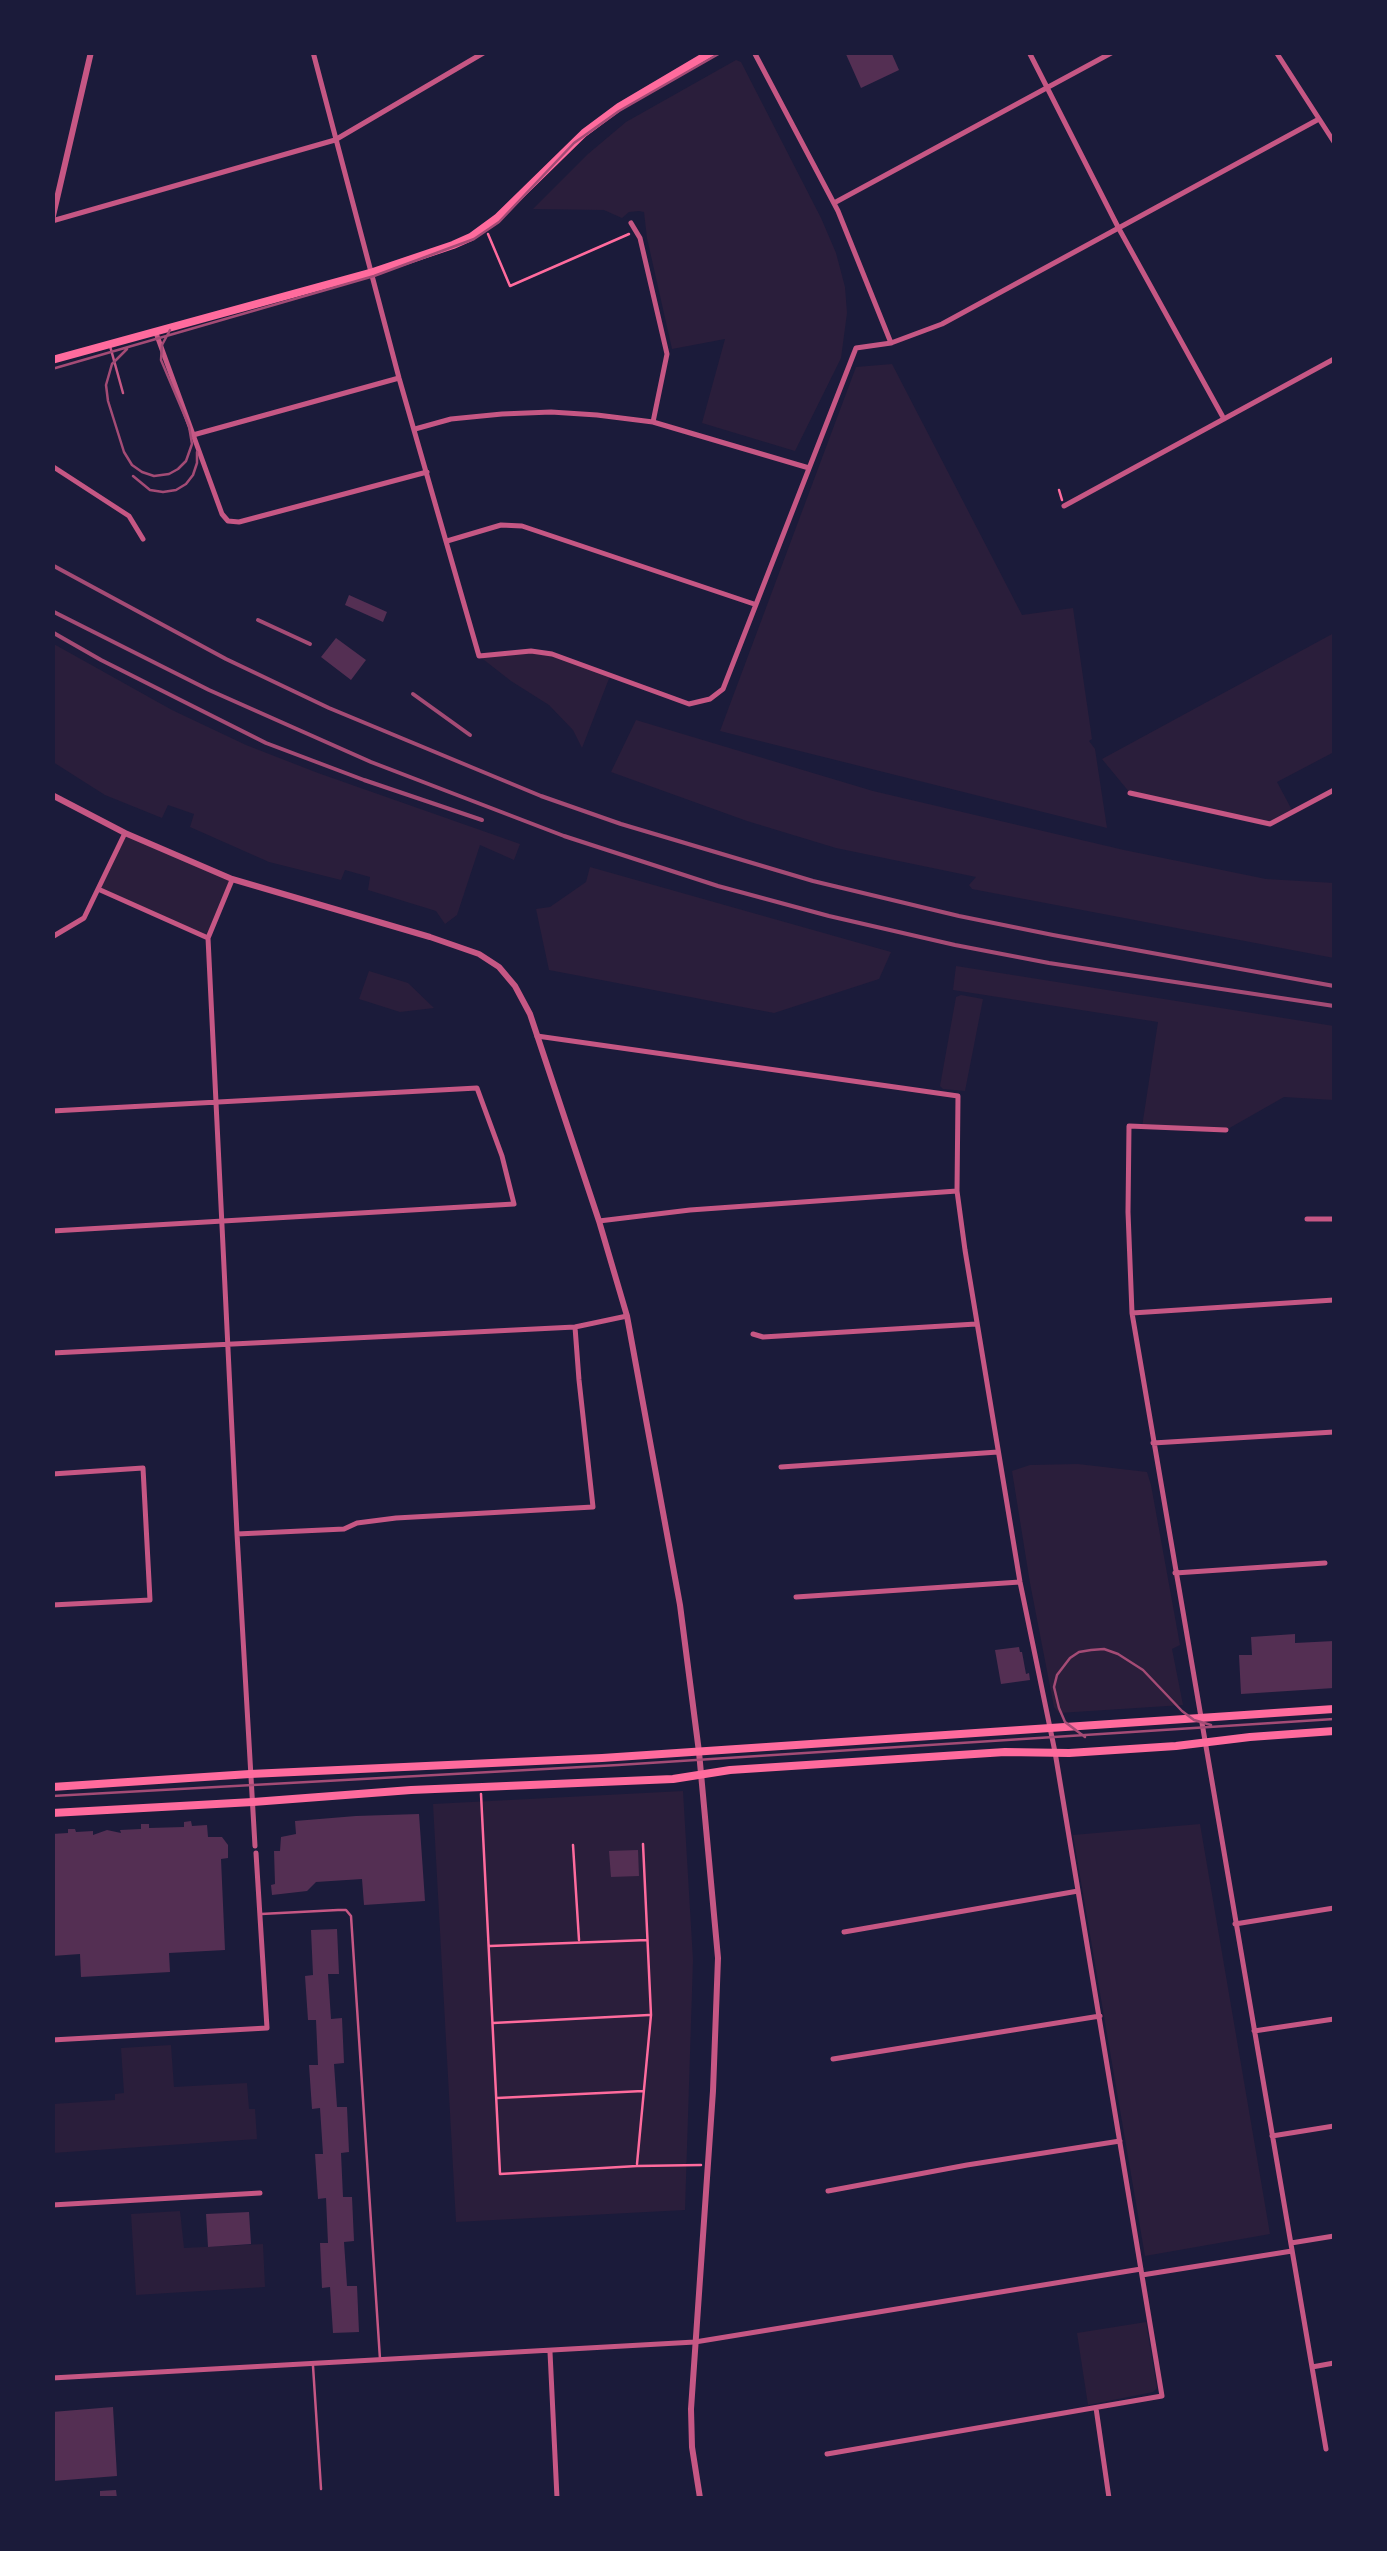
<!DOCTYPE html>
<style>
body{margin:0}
#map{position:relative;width:1387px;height:2551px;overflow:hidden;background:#1b1b3a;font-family:"Roboto Serif",serif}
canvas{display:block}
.frame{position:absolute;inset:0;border:55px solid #1b1b3a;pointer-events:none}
</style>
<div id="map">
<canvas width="1387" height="2551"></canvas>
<div class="frame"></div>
</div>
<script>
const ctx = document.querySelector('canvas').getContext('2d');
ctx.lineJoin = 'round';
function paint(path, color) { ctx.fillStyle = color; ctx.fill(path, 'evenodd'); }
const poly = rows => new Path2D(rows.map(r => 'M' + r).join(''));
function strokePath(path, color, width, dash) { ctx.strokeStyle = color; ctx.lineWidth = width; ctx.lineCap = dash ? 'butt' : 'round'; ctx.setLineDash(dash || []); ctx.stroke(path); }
const green = poly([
 [736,60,741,62,821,218,836,253,845,287,847,313,841,358,795,451,702,423,725,339,672,349,647,238,644,212,639,211,629,212,622,218,604,210,533,209,588,154,626,122],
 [892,364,1022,615,1073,608,1092,739,1089,741,1095,749,1107,828,720,731,856,367],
 [1334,633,1334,752,1277,782,1293,812,1270,824,1130,793,1102,759],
 [52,643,172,710,246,745,318,773,520,844,514,860,480,845,457,915,445,924,436,911,368,890,370,877,345,870,341,880,269,862,190,827,194,814,168,805,162,818,105,795,53,762],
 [531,651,552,654,610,676,582,748,573,730,549,705,511,681,479,656],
 [636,720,873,791,1124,850,1266,879,1334,883,1334,958,972,889,969,885,976,877,836,848,747,821,611,772],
 [125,833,232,879,208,938,98,889],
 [590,867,891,952,879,979,774,1013,549,970,536,909,550,907,586,882],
 [956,966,1334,1026,1334,1100,1284,1097,1226,1130,1142,1127,1158,1022,953,990],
 [369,971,408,983,434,1008,400,1012,359,999],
 [961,995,983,999,965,1091,943,1089,940,1086,956,997],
 [1078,1464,1147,1472,1151,1485,1180,1645,1172,1649,1183,1705,1059,1713,1054,1707,1030,1583,1012,1471,1030,1465],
 [683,1791,693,1960,685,2210,456,2222,433,1804],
 [1200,1824,1270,2234,1145,2256,1073,1835],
 [171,2045,174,2087,247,2083,249,2109,255,2109,257,2139,53,2153,53,2104,115,2100,115,2094,124,2093,121,2048],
 [180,2211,184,2248,263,2244,265,2287,136,2295,131,2214],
 [1146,2322,1157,2388,1153,2392,1088,2405,1077,2333]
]);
const building = poly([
 [845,52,891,52,899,70,861,88],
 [349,595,387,612,383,622,345,605],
 [336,638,366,660,351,680,321,657],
 [1295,1634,1295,1643,1334,1641,1334,1688,1241,1694,1239,1655,1252,1655,1251,1637],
 [1019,1647,1020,1652,1022,1652,1026,1674,1029,1673,1030,1680,1001,1684,995,1650],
 [419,1814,425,1901,364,1905,362,1879,316,1882,307,1891,272,1895,271,1885,275,1884,274,1851,280,1851,281,1837,296,1834,295,1821,356,1816],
 [191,1821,192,1826,207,1825,208,1837,222,1837,228,1845,228,1858,221,1859,225,1950,169,1953,170,1972,81,1977,80,1954,52,1956,52,1834,68,1833,68,1829,75,1829,76,1832,93,1831,93,1835,107,1830,121,1833,120,1830,141,1829,141,1824,149,1824,149,1828,184,1827,184,1822],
 [638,1850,639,1876,611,1877,609,1851],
 [337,1929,339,1974,328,1974,331,2019,342,2018,344,2063,334,2064,337,2107,347,2107,349,2152,341,2153,343,2197,352,2197,354,2241,344,2242,347,2286,357,2286,359,2332,333,2333,330,2287,322,2288,320,2243,328,2243,326,2198,318,2199,315,2154,323,2154,320,2108,312,2109,309,2065,318,2065,316,2020,308,2020,305,1976,313,1975,311,1930],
 [249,2212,251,2244,208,2247,206,2214],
 [113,2407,117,2476,53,2481,52,2412],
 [116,2490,117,2498,100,2498,100,2491]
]);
const path = poly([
 [488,234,510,286,629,234],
 [1059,490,1062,500],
 [481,1794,500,2174,637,2166,701,2165],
 [573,1845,579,1940],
 [490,1946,647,1940],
 [493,2023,649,2015],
 [497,2098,643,2091],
 [637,2164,651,2015,643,1844]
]);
const service = poly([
 [110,346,123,393],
 [261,1914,338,1910,346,1910,351,1916,380,2359],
 [313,2366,321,2489]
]);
const minor = poly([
 [313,52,399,378,479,656,531,651,552,654,689,704,710,699,723,689,856,348,891,343],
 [754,52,838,211,891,343,942,324,1319,119],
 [1029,52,1118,227,1224,419],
 [1276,52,1334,142],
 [834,203,1113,52],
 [52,221,335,140,485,52],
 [631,223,640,238,667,354,653,422],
 [156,333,222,514,228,521,239,522,427,472],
 [415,429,451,419,502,414,551,412,597,415,653,422,809,468],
 [193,435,399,378],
 [52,466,129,516,143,539],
 [1064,506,1334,359],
 [447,541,501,525,522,526,754,604],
 [1130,793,1270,824,1334,790],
 [232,880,208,938,237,1534,255,1846],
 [98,889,208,938],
 [52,937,84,918,125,833],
 [537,1036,958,1096,957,1191,965,1250,1020,1582,1055,1752,1162,2396,827,2454],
 [52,1111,477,1088,502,1156,514,1204,52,1231],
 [1226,1130,1129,1126,1128,1212,1132,1313,1326,2449],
 [1307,1219,1334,1219],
 [599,1221,690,1210,957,1191],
 [1132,1313,1334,1300],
 [753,1334,763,1337,976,1324],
 [52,1353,575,1327,627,1316],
 [1153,1443,1334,1432],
 [781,1467,998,1452],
 [52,1474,143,1468,150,1600,52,1605],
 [237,1534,344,1529,357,1523,396,1518,593,1507,579,1380,575,1327],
 [1175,1573,1325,1563],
 [796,1597,1020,1582],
 [1235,1924,1334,1908],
 [844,1932,1078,1891],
 [1254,2031,1334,2019],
 [52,2040,267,2028,256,1853],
 [833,2059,1100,2016],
 [1272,2136,1334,2126],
 [828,2191,967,2165,1120,2141],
 [52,2205,260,2193],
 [1291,2243,1334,2236],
 [1142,2275,1292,2251],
 [550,2352,557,2498],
 [1312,2367,1334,2363],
 [52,2378,695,2342,1141,2269],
 [1096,2408,1109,2498]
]);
const tertiary = poly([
 [52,220,91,52],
 [52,795,125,833,232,879,430,937,479,954,499,967,515,986,530,1014,599,1221,627,1316,680,1605,699,1752,718,1958,713,2091,691,2409,692,2447,700,2498]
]);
const secondary = poly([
 [52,360,373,272,453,245,471,237,497,218,584,133,619,107,712,52],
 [52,1787,250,1774,602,1758,1334,1709],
 [52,1813,253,1802,411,1790,673,1779,730,1770,1005,1752,1069,1753,1176,1746,1250,1737,1334,1731]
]);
const tram = poly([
 [127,349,112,364,106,385,108,401,124,452,132,465,142,472,154,476,169,474,178,469,186,461,192,444,189,426,161,360,162,345,170,330],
 [52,369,374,276,474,239,499,222,574,143,619,111,722,52],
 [133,476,150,490,163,492,176,490,186,484,193,475,197,463,197,452],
 [1085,1737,1065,1722,1059,1708,1054,1687,1057,1675,1070,1658,1079,1652,1091,1650,1104,1649,1118,1654,1143,1670,1182,1711,1194,1720,1211,1725],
 [52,1796,618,1765,1334,1719]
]);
const rail = poly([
 [52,565,226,659,329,708,541,796,621,824,813,881,959,916,1053,935,1334,986],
 [52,611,209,690,371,762,564,836,718,886,829,916,955,945,1049,963,1334,1006],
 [258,620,310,644],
 [52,632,101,660,266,743,364,780,482,820],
 [413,694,470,735]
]);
paint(green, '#2a1e3b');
paint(building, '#542f53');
strokePath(path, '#ff6b9d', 2.5);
strokePath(service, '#c65784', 2.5);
strokePath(minor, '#c65784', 5);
strokePath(tertiary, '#c65784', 6);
strokePath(secondary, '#ff6b9d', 8);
strokePath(tram, '#a44b75', 2.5);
strokePath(rail, '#a44b75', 4);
</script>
